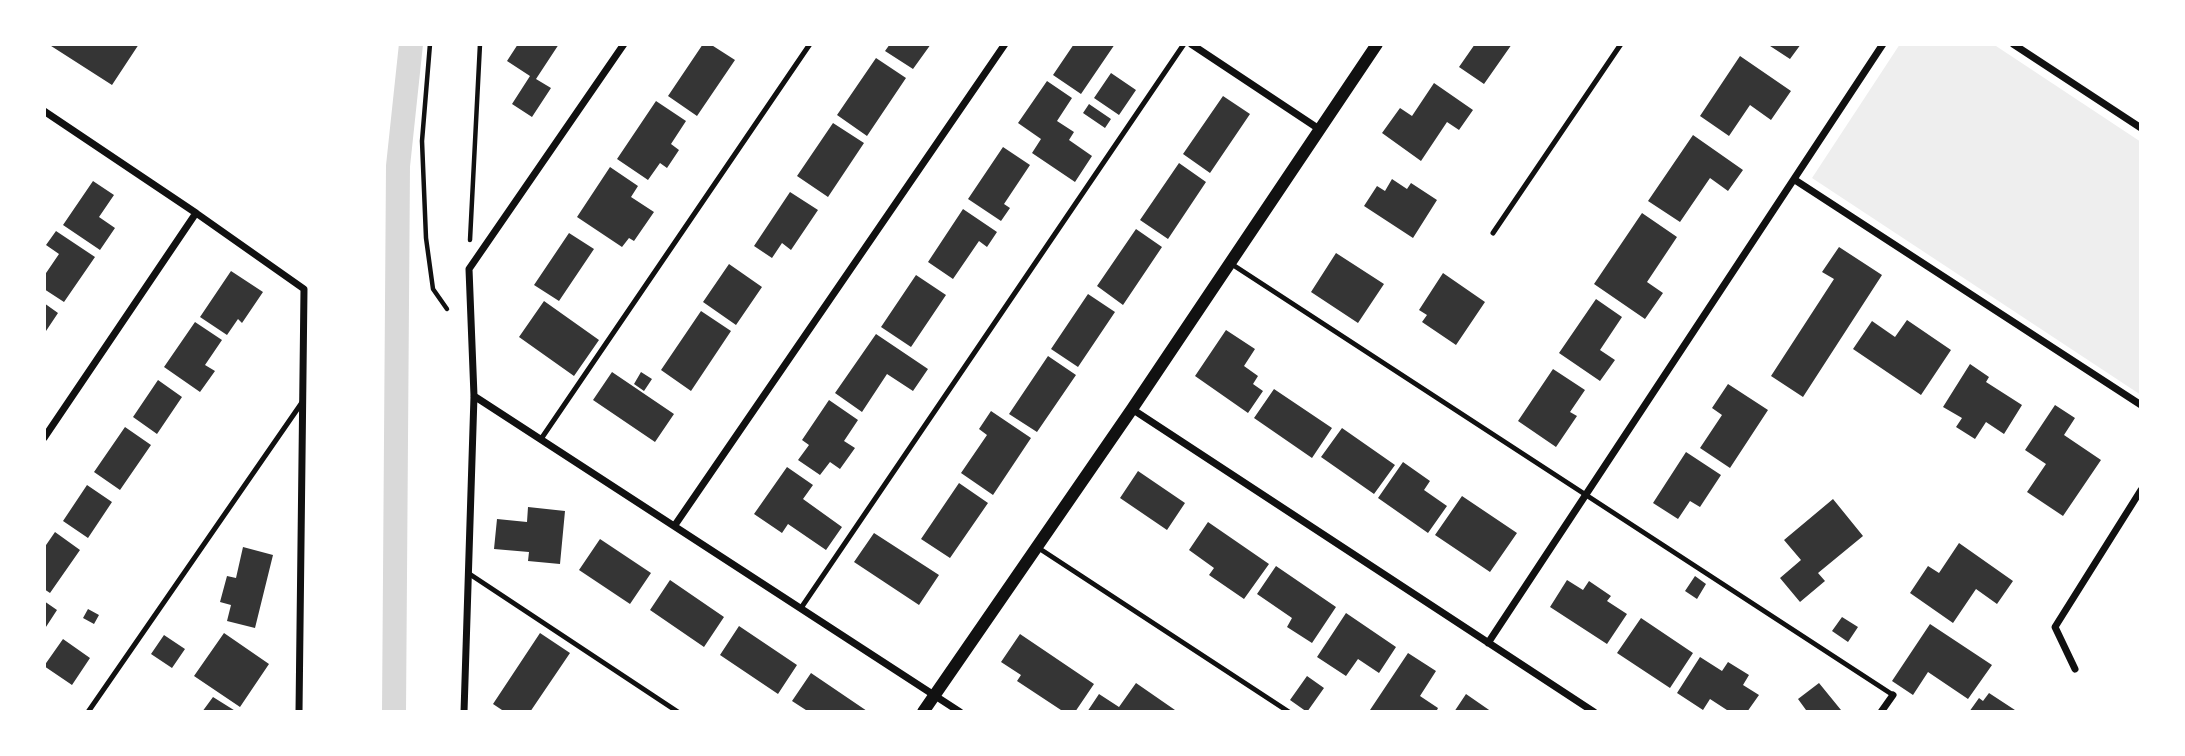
<!DOCTYPE html>
<style>
body{margin:0}
#map{position:relative;width:2185px;height:756px;overflow:hidden;background:#fff;font-family:"Nunito Sans",sans-serif}
canvas{display:block}
.frame{position:absolute;inset:0;border:46px solid #fff;pointer-events:none}
</style>
<div id="map">
<canvas width="2185" height="756"></canvas>
<div class="frame"></div>
</div>
<script>
const ctx = document.querySelector('canvas').getContext('2d');
ctx.lineJoin = 'round';
function paint(path, color) { ctx.fillStyle = color; ctx.fill(path, 'evenodd'); }
const poly = rows => new Path2D(rows.map(r => 'M' + r).join(''));
function strokePath(path, color, width, dash) { ctx.strokeStyle = color; ctx.lineWidth = width; ctx.lineCap = dash ? 'butt' : 'round'; ctx.setLineDash(dash || []); ctx.stroke(path); }
const green = poly([
 [1900,44,1993,44,2141,142,2141,395,1812,178]
]);
const canal = poly([
 [394,712,398,166,411,44]
]);
const building = poly([
 [48,44,139,44,112,85],
 [518,44,559,44,536,79,551,88,532,117,512,104,530,76,507,61],
 [703,44,710,44,735,60,697,116,668,96],
 [890,44,931,44,913,69,885,51],
 [1074,44,1115,44,1081,94,1053,75],
 [1475,44,1512,44,1484,84,1459,67],
 [1767,44,1801,44,1790,59],
 [1740,56,1791,91,1771,120,1750,105,1729,136,1700,116],
 [876,58,906,78,867,136,837,115],
 [1111,73,1136,90,1119,115,1094,98],
 [1047,81,1072,98,1057,121,1074,132,1069,140,1092,156,1075,182,1032,153,1041,139,1018,123],
 [1434,83,1473,110,1459,130,1447,122,1421,161,1382,133,1400,108,1412,116],
 [1223,96,1250,114,1210,173,1183,154],
 [656,101,686,121,671,144,679,150,667,168,660,163,648,180,617,159],
 [1089,104,1111,119,1105,128,1083,113],
 [833,123,864,143,828,197,797,176],
 [1693,135,1743,170,1728,191,1710,178,1680,222,1648,201],
 [1003,147,1030,165,1004,204,1010,208,1001,221,968,199],
 [1179,163,1206,182,1168,239,1140,220],
 [610,167,638,186,631,197,654,212,634,241,629,238,622,247,577,217],
 [1392,179,1407,189,1411,183,1437,200,1413,238,1364,206,1377,186,1385,191],
 [93,181,114,195,99,217,115,228,100,250,63,225],
 [790,192,818,210,791,250,782,243,772,258,754,246],
 [963,209,997,232,987,247,979,241,953,279,928,262],
 [1642,213,1677,237,1647,282,1663,293,1645,319,1594,284],
 [1136,229,1162,247,1123,305,1097,286],
 [56,231,95,257,64,302,44,289,44,276,59,254,46,245],
 [569,233,594,249,559,301,534,285],
 [1839,247,1882,275,1803,397,1771,376,1834,279,1822,272],
 [1336,253,1384,284,1358,323,1311,292],
 [729,264,762,287,736,325,703,302],
 [231,271,263,292,242,323,238,319,227,335,200,317],
 [1443,273,1485,302,1456,345,1422,322,1427,315,1419,310],
 [916,275,946,295,911,347,881,327],
 [1088,294,1115,312,1078,367,1051,349],
 [1596,299,1622,317,1600,350,1615,360,1600,381,1559,353],
 [544,301,599,340,574,376,519,337],
 [44,303,58,313,44,334],
 [701,311,731,331,691,391,661,370],
 [1907,320,1951,350,1921,395,1853,349,1872,321,1895,337],
 [195,322,222,340,205,365,215,371,200,392,164,367],
 [1226,330,1255,349,1244,366,1258,376,1253,384,1263,391,1248,413,1195,376],
 [876,334,928,369,913,391,887,374,862,412,835,393],
 [1048,356,1076,375,1037,432,1009,414],
 [1970,364,1989,377,1986,382,2022,405,2004,434,1986,422,1975,439,1956,427,1962,418,1943,407],
 [1553,369,1585,390,1570,412,1577,416,1556,447,1518,421],
 [612,372,674,414,655,442,593,400],
 [641,372,652,379,644,391,634,384],
 [158,380,182,397,157,434,133,417],
 [1728,384,1768,410,1730,468,1700,448,1722,415,1712,408],
 [1274,389,1332,428,1312,458,1254,418],
 [829,400,858,420,844,441,855,448,840,469,830,462,820,475,798,460,809,445,802,440],
 [2055,405,2075,418,2064,435,2101,460,2063,516,2027,492,2046,464,2025,450],
 [991,411,1031,438,993,495,961,473,987,435,979,429],
 [125,427,151,445,120,490,94,472],
 [1342,428,1395,465,1374,494,1321,457],
 [1686,452,1721,475,1700,507,1690,501,1678,519,1653,503],
 [1403,462,1430,481,1424,490,1447,506,1428,533,1378,498],
 [787,467,813,485,803,499,842,527,826,550,788,524,782,533,754,514],
 [1138,471,1185,503,1167,530,1120,498],
 [959,483,988,503,950,558,921,539],
 [87,485,112,502,88,538,63,521],
 [1462,496,1517,533,1490,572,1435,535],
 [1833,499,1863,536,1818,573,1825,581,1800,602,1780,578,1801,560,1784,540],
 [528,507,565,511,560,564,528,561,529,552,494,549,497,519,527,522],
 [1208,522,1269,564,1244,599,1209,575,1214,568,1189,550],
 [55,532,80,550,50,593,44,589,44,548],
 [874,533,939,575,919,605,854,562],
 [600,539,651,573,630,604,579,570],
 [1959,543,2013,581,1997,604,1976,589,1953,623,1910,593,1928,566,1939,573],
 [243,547,273,555,255,628,227,621,231,605,220,602,227,576,236,578],
 [1276,566,1336,607,1312,643,1287,627,1292,618,1257,594],
 [1695,576,1706,584,1697,599,1685,591],
 [670,580,724,617,704,647,650,610],
 [1567,580,1583,590,1589,581,1611,596,1607,601,1627,614,1607,644,1550,607],
 [44,601,57,610,44,630],
 [88,609,99,615,94,624,83,618],
 [1346,613,1396,647,1379,673,1358,659,1346,676,1317,657],
 [1842,617,1858,627,1848,642,1832,631],
 [1641,618,1693,653,1670,688,1617,653],
 [1930,624,1992,665,1968,699,1928,672,1913,695,1892,681],
 [739,626,797,665,778,694,720,655],
 [224,633,269,664,240,707,194,676],
 [540,633,570,653,530,712,505,712,493,704],
 [1020,634,1094,684,1075,712,1064,712,1017,681,1021,675,1001,662],
 [164,635,185,649,172,668,151,654],
 [63,639,90,658,72,685,44,666],
 [1408,653,1436,671,1420,696,1438,708,1436,712,1374,712,1370,710],
 [1700,657,1722,671,1728,662,1749,675,1743,685,1759,695,1747,712,1730,712,1710,699,1703,710,1677,693],
 [811,673,867,711,866,712,809,712,792,701],
 [1307,676,1324,688,1307,712,1290,700],
 [1136,683,1175,710,1173,712,1087,712,1099,694,1119,707],
 [1819,683,1841,710,1837,712,1804,712,1806,710,1798,699],
 [1989,693,2018,712,1969,712,1979,698,1983,701],
 [1466,694,1492,712,1454,712],
 [213,697,237,712,202,712]
]);
const path = poly([
 [430,44,422,141,426,238,433,289,447,309],
 [470,240,480,44]
]);
const service = poly([
 [1493,233,1621,44],
 [1230,263,1893,695],
 [541,439,810,44],
 [1037,547,1289,712],
 [468,573,678,712],
 [801,608,1184,44],
 [88,712,303,401]
]);
const minor = poly([
 [1191,44,1319,129],
 [2013,44,2141,128],
 [44,111,196,213,304,289,299,712],
 [1795,180,2141,405],
 [474,396,960,712],
 [1132,409,1594,712],
 [44,438,196,213],
 [675,525,1005,44],
 [1488,643,1883,44],
 [2075,669,2055,627,2141,490],
 [464,712,474,396,469,269,624,44],
 [1881,712,1893,695]
]);
const tertiary = poly([
 [923,712,1132,409,1377,44]
]);
paint(green, '#eee');
strokePath(canal, '#d9d9d9', 24);
paint(building, '#353535');
strokePath(path, '#111', 4.5);
strokePath(service, '#111', 5);
strokePath(minor, '#111', 7);
strokePath(tertiary, '#111', 12);
</script>
